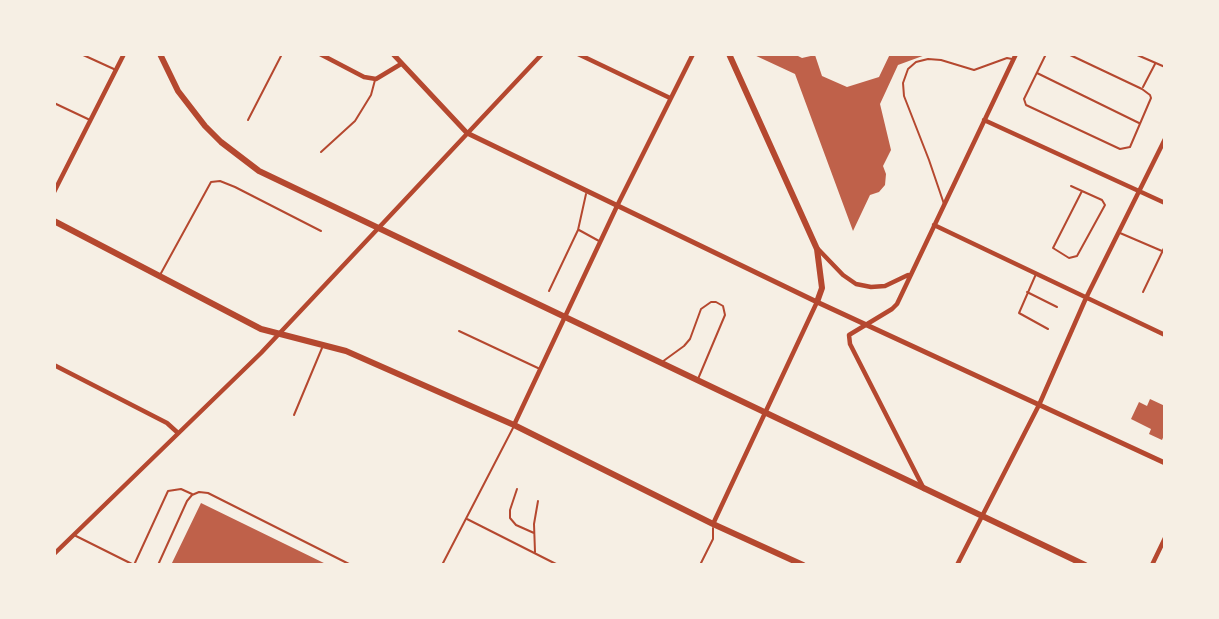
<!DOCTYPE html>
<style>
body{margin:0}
#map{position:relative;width:1219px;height:619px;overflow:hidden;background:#f6efe4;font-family:Jost,sans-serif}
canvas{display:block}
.frame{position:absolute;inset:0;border:56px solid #f6efe4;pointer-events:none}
</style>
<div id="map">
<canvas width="1219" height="619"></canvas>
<div class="frame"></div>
</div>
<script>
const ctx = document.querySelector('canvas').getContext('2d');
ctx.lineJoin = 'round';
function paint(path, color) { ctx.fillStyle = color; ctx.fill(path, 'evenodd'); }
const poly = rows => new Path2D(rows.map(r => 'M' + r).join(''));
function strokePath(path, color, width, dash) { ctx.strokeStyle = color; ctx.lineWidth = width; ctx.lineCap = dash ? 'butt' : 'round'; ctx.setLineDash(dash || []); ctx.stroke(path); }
const building = poly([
 [752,54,794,54,802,58,815,55,822,76,847,87,879,77,890,54,928,54,898,65,880,104,891,150,883,166,886,174,885,185,879,192,870,195,853,231,795,74],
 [1150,399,1165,406,1165,433,1162,440,1149,434,1151,429,1131,419,1139,402,1147,406],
 [201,503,328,565,171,565]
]);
const service = poly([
 [81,54,116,70],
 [1046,54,1024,99,1026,105,1120,149,1130,147,1151,98,1150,95,1142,89,1068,54],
 [1135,54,1165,67],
 [1037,73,1139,123],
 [1143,87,1155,64],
 [54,103,90,120],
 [248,120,282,54],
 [321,152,355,121,371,95,375,80],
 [1071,186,1082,191,1102,200,1105,205,1077,256,1069,258,1053,248,1082,191],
 [944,204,929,160,904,96,903,83,908,69,916,62,928,59,941,60,974,70,1007,58,1012,59],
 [579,230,599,241],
 [1120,233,1162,251],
 [1036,274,1019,313,1048,329],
 [160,275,211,182,220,181,235,187,321,231],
 [549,291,578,230,586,194],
 [1027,292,1057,307],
 [1143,292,1165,246],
 [459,331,540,369],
 [662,362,684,346,690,339,701,309,711,302,716,302,723,306,725,315,698,379],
 [294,415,322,348],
 [517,489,510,510,510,518,516,525,534,533],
 [467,519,558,565],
 [74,535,132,564],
 [535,552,534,524,538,501],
 [134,565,168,491,181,489,192,494],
 [158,565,187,501,192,495,199,492,208,493,351,565],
 [442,565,514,426],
 [700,565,713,539,713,528]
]);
const minor = poly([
 [320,54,364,77,376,79,401,64],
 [578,54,670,98],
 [984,120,1165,203],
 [54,192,124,54],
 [934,225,1165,335],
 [818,249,843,275,856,284,871,287,885,286,908,275],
 [54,365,167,423,178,433],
 [514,425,618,204,693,54],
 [924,489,850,344,849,335,892,309,897,304,1016,54],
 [713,524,817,302],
 [54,554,261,353,542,54],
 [957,565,1039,405,1086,298,1165,139],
 [1152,565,1165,538]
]);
const tertiary = poly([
 [393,54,467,133,817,302,1165,463]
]);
const secondary = poly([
 [729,54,817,249,822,288,817,302]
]);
const primary = poly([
 [160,54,178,91,205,126,221,142,259,171,1085,565],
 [54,221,261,329,346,351,514,425,713,524,803,565]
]);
paint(building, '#bf614a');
strokePath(service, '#b5482f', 2);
strokePath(minor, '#b5482f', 4.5);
strokePath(tertiary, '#b5482f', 5);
strokePath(secondary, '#b5482f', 6);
strokePath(primary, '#b5482f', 6);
</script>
